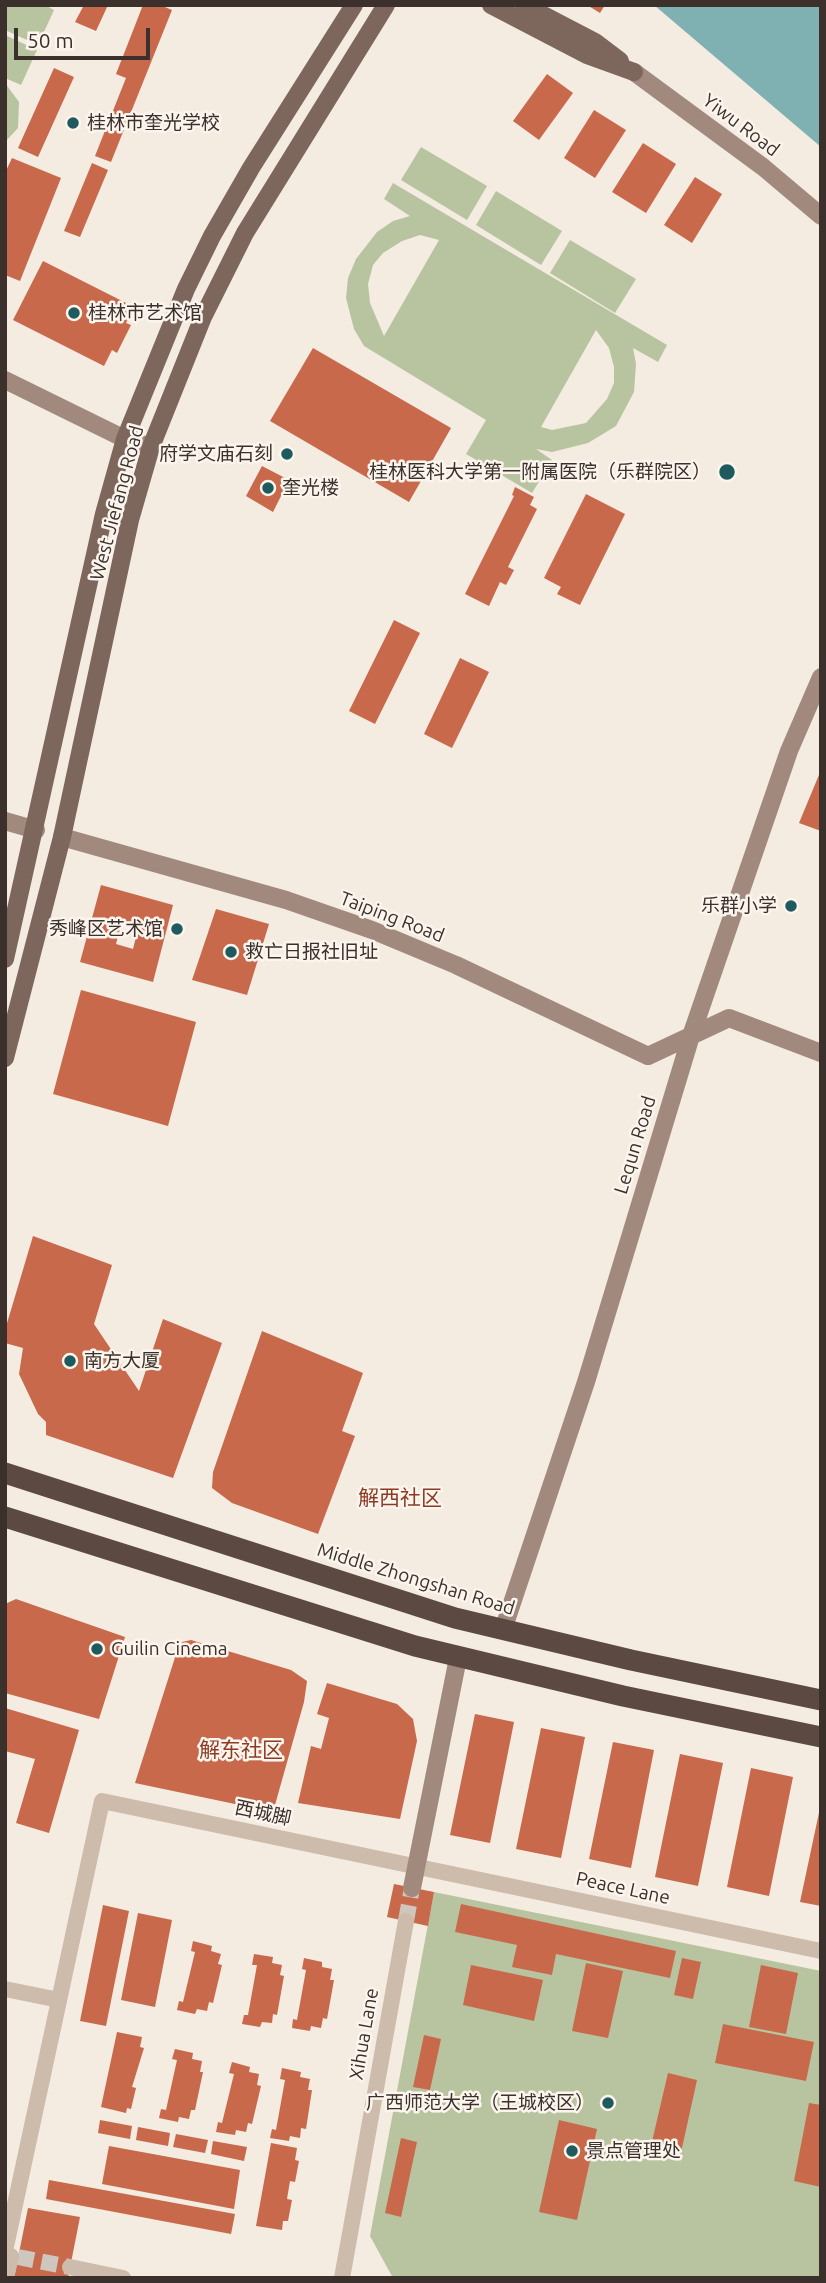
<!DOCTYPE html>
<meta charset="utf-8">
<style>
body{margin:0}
#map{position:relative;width:826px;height:2283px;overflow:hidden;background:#f4ebe1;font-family:Ubuntu,sans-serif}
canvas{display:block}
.frame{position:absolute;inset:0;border:7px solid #3b302b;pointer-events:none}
.scale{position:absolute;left:14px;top:28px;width:136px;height:32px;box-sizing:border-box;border:4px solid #3b302b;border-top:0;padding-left:9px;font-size:21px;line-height:24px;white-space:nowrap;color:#3b302b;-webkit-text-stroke:5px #fbf5ee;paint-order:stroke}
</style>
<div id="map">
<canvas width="826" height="2283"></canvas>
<div class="frame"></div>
<div class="scale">50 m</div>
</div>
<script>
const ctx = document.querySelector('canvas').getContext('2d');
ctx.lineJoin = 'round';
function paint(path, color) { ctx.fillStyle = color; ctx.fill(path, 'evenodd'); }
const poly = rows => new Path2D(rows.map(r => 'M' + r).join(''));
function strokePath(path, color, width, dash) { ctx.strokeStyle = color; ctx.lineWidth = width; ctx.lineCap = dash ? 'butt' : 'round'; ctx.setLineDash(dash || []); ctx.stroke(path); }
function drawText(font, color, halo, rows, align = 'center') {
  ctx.font = font + ' Ubuntu,"Noto Sans SC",sans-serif'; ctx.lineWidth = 5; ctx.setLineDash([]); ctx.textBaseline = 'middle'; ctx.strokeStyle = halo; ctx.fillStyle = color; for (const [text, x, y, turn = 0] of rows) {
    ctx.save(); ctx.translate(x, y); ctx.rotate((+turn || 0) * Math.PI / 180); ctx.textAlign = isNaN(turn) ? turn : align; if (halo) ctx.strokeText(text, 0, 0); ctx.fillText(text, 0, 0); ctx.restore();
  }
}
const green = poly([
 [5,5,45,5,54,10,38,45,5,30],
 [5,35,37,50,21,85,5,78],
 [5,83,19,102,18,128,5,142],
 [421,147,487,186,467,220,401,180],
 [393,183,667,345,658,362,633,348,636,364,634,392,616,426,588,443,552,452,536,449,552,460,532,493,466,454,486,420,364,346,354,329,346,298,348,278,356,259,377,232,393,221,410,216,384,199],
 [420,235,439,240,384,336,370,303,368,284,373,265,383,253,402,241],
 [596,330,609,348,614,367,614,383,607,399,586,423,552,430,541,427],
 [496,191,562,231,541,265,476,225],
 [570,240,636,279,615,313,550,273],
 [434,1892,821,1971,821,2278,393,2278,370,2236]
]);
const water = poly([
 [654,5,821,5,821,147]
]);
const building = poly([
 [84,5,108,5,96,31,75,22],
 [143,5,160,5,172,10,111,162,95,156,126,78,116,74],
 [587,5,605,5,600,13],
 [54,68,74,77,38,157,18,148],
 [547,74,573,93,539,140,513,121],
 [594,110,626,130,595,178,564,158],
 [643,143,676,164,646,213,612,192],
 [12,158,61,178,20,281,5,275,5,173],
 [92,163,108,170,80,237,64,231],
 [695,177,722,194,692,243,664,225],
 [43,261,134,307,126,323,131,325,117,353,112,350,104,366,13,320],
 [313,348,451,428,409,502,270,421],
 [262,466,289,480,273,512,246,496],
 [515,487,534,497,530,505,537,509,508,567,514,570,506,585,500,582,489,606,465,594,514,496,512,495],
 [586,494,625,514,580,605,557,594,561,587,544,578],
 [394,620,420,633,375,724,349,711],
 [460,658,489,672,452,748,424,734],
 [821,770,821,831,799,823],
 [101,885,173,905,153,982,80,962],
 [122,921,139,925,133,949,116,944],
 [216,909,269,924,247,995,192,980],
 [81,990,196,1022,168,1126,53,1094],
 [33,1236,112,1265,94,1324,139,1391,163,1319,222,1343,173,1478,46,1435,46,1422,38,1414,19,1374,23,1348,5,1343,5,1330],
 [262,1331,363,1373,342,1431,355,1436,318,1534,232,1503,212,1488,213,1472],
 [16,1599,125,1637,99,1719,5,1693,5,1604],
 [191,1640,291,1670,307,1681,304,1702,273,1812,135,1783,178,1648,182,1642],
 [327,1683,397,1704,413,1719,417,1741,400,1819,298,1803,311,1746,321,1749,329,1718,317,1714],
 [5,1708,79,1730,49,1833,16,1823,35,1759,5,1751],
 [475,1714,514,1722,490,1843,450,1835],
 [541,1728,585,1737,561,1858,516,1849],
 [613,1742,654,1750,631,1868,589,1859],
 [680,1754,723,1763,698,1886,655,1877],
 [751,1768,793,1777,769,1896,727,1887],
 [820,1808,821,1808,821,1906,800,1902],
 [394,1884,434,1892,428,1926,387,1917],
 [461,1904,676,1951,670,1978,556,1954,552,1975,512,1967,517,1945,455,1932],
 [103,1905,129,1911,106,2026,80,2021],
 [138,1913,172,1920,155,2007,121,2000],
 [193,1941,212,1946,211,1951,221,1954,218,1964,222,1965,213,2003,209,2002,207,2011,197,2009,195,2014,177,2010,179,2001,183,2002,195,1952,191,1951],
 [254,1954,273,1957,272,1963,282,1965,280,1975,284,1976,277,2015,273,2014,272,2023,262,2022,260,2027,242,2024,244,2015,248,2015,257,1965,252,1965],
 [304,1958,322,1962,322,1967,332,1969,330,1980,334,1980,327,2019,323,2018,321,2028,311,2026,310,2031,292,2028,293,2019,297,2020,306,1970,302,1969],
 [682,1958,701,1962,693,1999,674,1995],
 [586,1963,623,1971,608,2038,572,2031],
 [471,1965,543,1980,534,2021,463,2005],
 [761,1965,798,1973,786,2034,749,2027],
 [723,2024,814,2042,806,2081,715,2063],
 [117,2032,142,2037,140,2047,144,2048,132,2087,136,2088,131,2109,127,2108,126,2113,101,2107],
 [424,2035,441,2039,430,2090,413,2087],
 [175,2049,193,2053,192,2059,202,2061,200,2072,203,2072,195,2110,191,2110,189,2119,179,2117,178,2122,159,2118,161,2109,166,2110,177,2060,172,2059],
 [232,2062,250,2067,249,2072,259,2074,257,2085,261,2086,252,2124,248,2123,246,2132,236,2130,235,2135,216,2132,218,2122,222,2123,234,2074,229,2073],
 [282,2068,301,2072,300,2077,310,2079,308,2090,312,2090,306,2129,301,2128,300,2138,290,2136,289,2141,270,2138,272,2129,276,2130,285,2080,280,2079],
 [668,2073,697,2080,680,2157,650,2150],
 [809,2103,821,2105,821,2187,794,2181],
 [100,2120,132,2126,130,2139,98,2133],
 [559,2120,597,2129,577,2220,539,2212],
 [138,2127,170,2133,168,2146,136,2140],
 [176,2134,208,2140,205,2153,173,2147],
 [401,2138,417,2142,401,2217,385,2213],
 [213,2141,247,2147,244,2161,211,2154],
 [271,2143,297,2148,295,2160,299,2161,295,2182,290,2181,287,2199,292,2200,288,2221,283,2221,282,2230,256,2226],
 [109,2146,240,2170,234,2209,102,2184],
 [49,2180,235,2214,231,2234,46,2199],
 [28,2208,80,2217,68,2278,14,2278]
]);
const streetTunnel = poly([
 [406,1921,412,1888],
 [18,2257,70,2267]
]);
const street = poly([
 [5,1989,59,2000],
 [5,2251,102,1801,821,1951],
 [70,2267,123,2278],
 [6,2278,11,2256],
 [342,2278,406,1921]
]);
const secondary = poly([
 [634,72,763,167,821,216],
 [5,380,125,439,151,447],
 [5,821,36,830],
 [62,837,286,900,372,930,456,965,648,1056,729,1018,821,1053],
 [503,1630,586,1382,691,1036,789,751,821,677],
 [412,1888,458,1658]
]);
const primary = poly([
 [491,5,587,55,634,72],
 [524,5,595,42,620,61],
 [5,959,104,514,125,439,186,289,212,236,251,168,354,5],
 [5,1058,62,837,130,520,151,447,203,317,245,233,386,5]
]);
const highway = poly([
 [5,1473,455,1618,631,1660,821,1700],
 [5,1517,415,1646,623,1696,821,1737]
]);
const markers = [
 [73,123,7,"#1f5a5e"],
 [74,313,7,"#1f5a5e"],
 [287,454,7,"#1f5a5e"],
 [727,472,9,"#1f5a5e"],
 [268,488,7,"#1f5a5e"],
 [791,906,7,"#1f5a5e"],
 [177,929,7,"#1f5a5e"],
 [231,952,7,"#1f5a5e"],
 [70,1361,7,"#1f5a5e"],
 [97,1649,7,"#1f5a5e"],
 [608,2103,7,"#1f5a5e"],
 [572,2151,7,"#1f5a5e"]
];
const poiNames = [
 ["桂林市奎光学校",87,123],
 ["桂林市艺术馆",88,313],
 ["府学文庙石刻",273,454,"right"],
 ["桂林医科大学第一附属医院（乐群院区）",711,472,"right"],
 ["奎光楼",282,488],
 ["乐群小学",777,906,"right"],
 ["秀峰区艺术馆",163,929,"right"],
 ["救亡日报社旧址",245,952],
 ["南方大厦",84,1361],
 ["Guilin Cinema",111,1649],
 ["广西师范大学（王城校区）",594,2103,"right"],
 ["景点管理处",586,2151]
];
const streetNames = [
 ["Yiwu Road",741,125,37],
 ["West Jiefang Road",117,503,-75],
 ["Taiping Road",392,917,21],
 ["Lequn Road",635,1145,-73],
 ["Middle Zhongshan Road",416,1579,17],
 ["西城脚",263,1813,12],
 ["Peace Lane",623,1888,12],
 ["Xihua Lane",364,2034,-80]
];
const neighbourhoodNames = [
 ["解西社区",400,1498],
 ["解东社区",241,1750]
];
paint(green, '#b8c4a0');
paint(water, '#7fb0b2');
paint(building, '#c8694b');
strokePath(streetTunnel, '#cfc6bd', 16, [16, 8]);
strokePath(street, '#cdbbac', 16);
strokePath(secondary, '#a18a7d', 18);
strokePath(primary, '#7d675c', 18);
strokePath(highway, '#5c4a42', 21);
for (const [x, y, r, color] of markers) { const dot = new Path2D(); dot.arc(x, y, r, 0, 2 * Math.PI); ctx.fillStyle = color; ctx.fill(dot); strokePath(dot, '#fbf5ee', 2.5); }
drawText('19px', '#3b302b', '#fbf5ee', poiNames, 'left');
drawText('19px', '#3b302b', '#fbf5ee', streetNames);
drawText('21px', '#8c3b22', '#fbf5ee', neighbourhoodNames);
</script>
